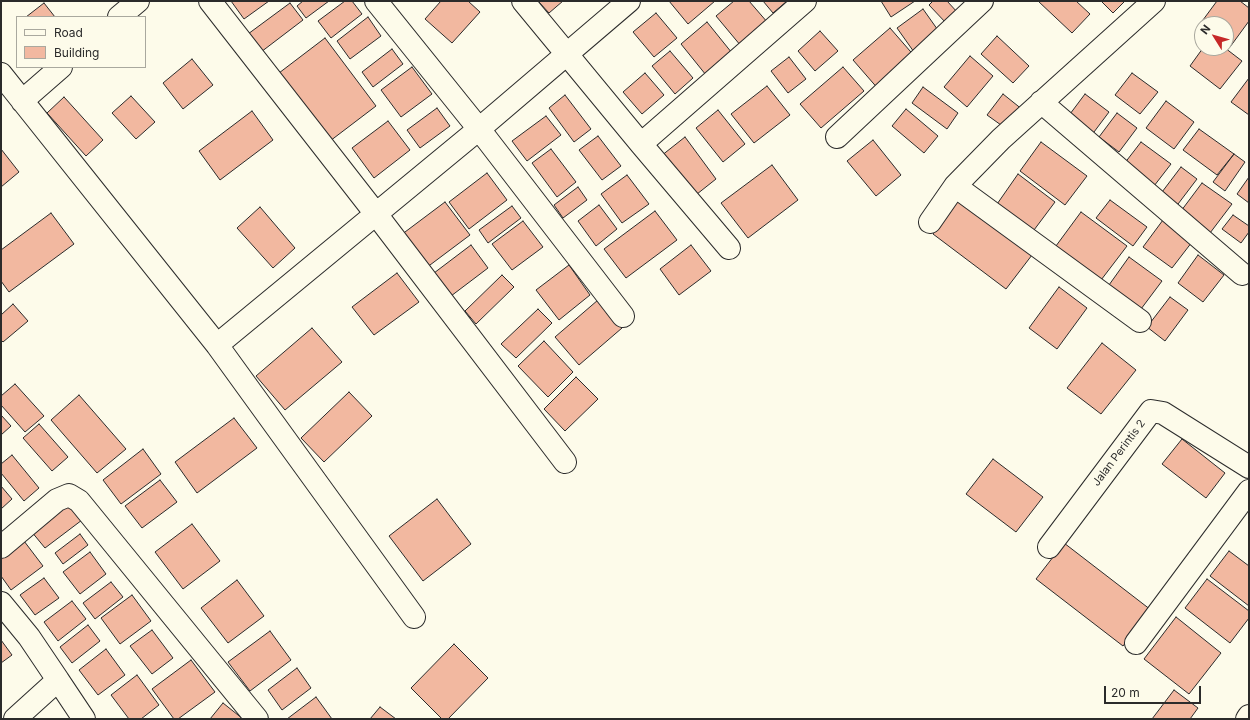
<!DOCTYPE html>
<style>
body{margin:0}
#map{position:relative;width:1250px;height:720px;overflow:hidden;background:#fdfbea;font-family:Inter,sans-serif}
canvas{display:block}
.frame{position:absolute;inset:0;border:2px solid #2b2b2b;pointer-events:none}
.legend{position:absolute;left:16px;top:16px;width:130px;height:52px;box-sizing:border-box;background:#fdfbea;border:1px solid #a9a89e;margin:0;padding:5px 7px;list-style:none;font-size:12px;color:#2b2b2b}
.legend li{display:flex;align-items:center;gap:8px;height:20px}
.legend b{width:20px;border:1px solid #a9a89e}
.north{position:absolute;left:1194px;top:16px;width:40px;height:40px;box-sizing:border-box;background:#fdfbea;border:1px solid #a9a89e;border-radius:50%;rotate:307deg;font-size:11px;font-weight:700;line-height:16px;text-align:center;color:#2b2b2b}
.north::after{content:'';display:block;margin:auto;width:14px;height:18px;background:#c62828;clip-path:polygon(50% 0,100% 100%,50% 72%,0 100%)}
.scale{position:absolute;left:1104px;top:686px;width:97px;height:18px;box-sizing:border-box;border:2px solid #2b2b2b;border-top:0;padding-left:5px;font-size:12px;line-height:14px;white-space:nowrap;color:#2b2b2b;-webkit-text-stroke:3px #fdfbea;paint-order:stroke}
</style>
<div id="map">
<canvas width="1250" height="720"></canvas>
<div class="frame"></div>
<ul class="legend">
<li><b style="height:5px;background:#fdfbea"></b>Road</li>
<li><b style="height:11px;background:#f2b8a0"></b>Building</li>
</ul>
<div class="north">N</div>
<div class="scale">20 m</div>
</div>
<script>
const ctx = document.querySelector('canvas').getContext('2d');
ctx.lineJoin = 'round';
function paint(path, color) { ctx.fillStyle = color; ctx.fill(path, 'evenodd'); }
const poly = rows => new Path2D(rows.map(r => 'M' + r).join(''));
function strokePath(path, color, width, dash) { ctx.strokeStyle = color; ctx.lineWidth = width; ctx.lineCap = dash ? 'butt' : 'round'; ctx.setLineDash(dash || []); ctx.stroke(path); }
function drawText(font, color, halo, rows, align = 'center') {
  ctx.font = font + ' Inter,sans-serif'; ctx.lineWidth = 3; ctx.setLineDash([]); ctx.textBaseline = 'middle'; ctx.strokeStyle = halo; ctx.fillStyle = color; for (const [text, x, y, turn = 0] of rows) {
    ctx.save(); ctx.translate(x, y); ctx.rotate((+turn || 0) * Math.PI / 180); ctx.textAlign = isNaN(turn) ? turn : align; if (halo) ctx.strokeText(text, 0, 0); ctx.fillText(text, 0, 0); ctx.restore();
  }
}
const building = poly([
 [231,1,269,1,244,19,231,1],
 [303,1,329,1,306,18,297,6,303,1],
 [345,1,352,1,362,14,331,38,318,21,345,1],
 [441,1,468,1,480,12,452,43,425,19,441,1],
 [538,1,563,1,549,13,538,1],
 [669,1,715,1,688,24,669,1],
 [734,1,749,1,768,23,741,46,716,16,734,1],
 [763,1,787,1,773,13,763,1],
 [881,1,915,1,891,17,881,1],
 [933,1,947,1,958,13,947,24,929,5,933,1],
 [1038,1,1076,1,1090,14,1072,33,1038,1],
 [1101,1,1125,1,1113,13,1101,1],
 [1217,1,1240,1,1249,8,1249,21,1230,47,1226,44,1226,24,1202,24,1202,26,1200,24,1217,1],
 [44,3,55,17,26,17,44,3],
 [290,3,303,20,261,52,248,34,290,3],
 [923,9,940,33,914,52,897,28,923,9],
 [656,13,677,38,654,57,633,32,656,13],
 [368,17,381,36,350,59,337,41,368,17],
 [707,22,732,53,706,75,681,44,707,22],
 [890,28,917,59,880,91,853,60,890,28],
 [820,31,838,51,815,71,798,51,820,31],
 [997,36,1029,66,1013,83,981,54,997,36],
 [325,38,376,106,330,141,279,73,325,38],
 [1203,48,1225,48,1242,61,1220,89,1190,66,1203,48],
 [392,49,403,64,373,87,362,72,392,49],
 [670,51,693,78,675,94,652,66,670,51],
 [970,56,993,76,967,107,944,87,970,56],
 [789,57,806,79,788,93,771,71,789,57],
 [192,59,213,85,183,109,163,83,192,59],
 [412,67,432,94,401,117,381,90,412,67],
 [843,67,864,91,821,128,800,104,843,67],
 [645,73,664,95,642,114,623,92,645,73],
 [1132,73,1158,92,1140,114,1115,95,1132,73],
 [1249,78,1249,115,1231,102,1249,78],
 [767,86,790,115,754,143,731,114,767,86],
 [923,87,958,113,947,129,912,103,923,87],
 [1003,94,1023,110,1008,130,987,115,1003,94],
 [1085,94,1109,112,1091,136,1067,118,1085,94],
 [565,95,591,129,574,142,549,108,565,95],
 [131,96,155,122,136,139,112,113,131,96],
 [64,97,103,140,86,156,47,113,64,97],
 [1166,101,1194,122,1174,149,1146,128,1166,101],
 [437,108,450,126,420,148,407,130,437,108],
 [906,109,938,136,924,153,892,126,906,109],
 [718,110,745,144,723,162,696,128,718,110],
 [252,111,273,140,220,180,199,151,252,111],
 [1117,113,1137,128,1119,152,1099,137,1117,113],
 [546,116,561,135,527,161,512,141,546,116],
 [388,121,410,150,374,178,352,148,388,121],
 [1199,129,1234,154,1217,175,1183,150,1199,129],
 [598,136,621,166,602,180,579,150,598,136],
 [685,137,716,179,692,198,661,156,685,137],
 [873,140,901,175,876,196,847,161,873,140],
 [1041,142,1087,176,1065,205,1020,171,1041,142],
 [1141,142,1171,164,1154,186,1124,164,1141,142],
 [1,149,19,172,1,187,1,149],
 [551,149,576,182,557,197,532,163,551,149],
 [1234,154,1245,162,1225,191,1213,182,1234,154],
 [772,165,798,200,748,238,721,203,772,165],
 [1181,167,1197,179,1175,208,1159,196,1181,167],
 [487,173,507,200,469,229,449,202,487,173],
 [1018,174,1055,202,1031,234,995,207,1018,174],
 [627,175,649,204,622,223,601,194,627,175],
 [1249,177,1249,203,1237,194,1249,177],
 [1202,183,1232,204,1210,233,1181,211,1202,183],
 [578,187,587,200,563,218,554,205,578,187],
 [958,200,1032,255,1006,289,933,234,958,200],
 [1110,200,1147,227,1133,246,1096,218,1110,200],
 [445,202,470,235,426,268,401,235,445,202],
 [599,205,617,229,596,246,578,221,599,205],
 [512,206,521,218,488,243,479,230,512,206],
 [260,207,295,248,273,268,237,228,260,207],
 [655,211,677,240,626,278,604,249,655,211],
 [1081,212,1127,246,1098,284,1053,250,1081,212],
 [51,213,74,244,9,292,1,281,1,250,51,213],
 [1233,215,1249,226,1249,232,1241,243,1222,229,1233,215],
 [1163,220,1192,242,1172,268,1143,247,1163,220],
 [523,221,543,247,512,270,492,244,523,221],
 [471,245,488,268,451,296,434,273,471,245],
 [691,245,711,271,679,295,660,269,691,245],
 [1198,255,1224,275,1203,302,1178,283,1198,255],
 [1129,257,1162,281,1141,309,1109,285,1129,257],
 [569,265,590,295,559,320,536,290,569,265],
 [397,273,419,302,374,335,352,307,397,273],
 [502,275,514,287,476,324,465,311,502,275],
 [1059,287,1087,308,1057,349,1029,328,1059,287],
 [1170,297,1188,310,1165,341,1147,327,1170,297],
 [598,300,622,328,579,365,555,337,598,300],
 [13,304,28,321,3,342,1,340,1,315,13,304],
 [538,309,552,323,516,358,501,344,538,309],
 [312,328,342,362,285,410,256,376,312,328],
 [544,341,573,372,548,397,518,366,544,341],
 [1102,343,1136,370,1101,414,1067,388,1102,343],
 [576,377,598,399,565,431,544,409,576,377],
 [15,384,44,416,25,432,1,405,1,396,15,384],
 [349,392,372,416,324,462,301,438,349,392],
 [79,395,126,449,97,473,51,420,79,395],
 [1,415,11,426,1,435,1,415],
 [234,418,257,448,197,493,175,462,234,418],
 [39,424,68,457,52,471,23,438,39,424],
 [1182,439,1225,473,1206,498,1162,464,1182,439],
 [143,449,161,474,121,504,103,480,143,449],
 [12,455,39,488,24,501,1,473,1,464,12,455],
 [993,459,1043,497,1016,532,966,494,993,459],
 [160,480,177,502,142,528,125,506,160,480],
 [1,486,12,499,1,509,1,486],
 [73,499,86,517,45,548,31,531,73,499],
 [437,499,471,544,423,581,389,536,437,499],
 [192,524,220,561,183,589,155,552,192,524],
 [80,534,88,545,63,564,55,553,80,534],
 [24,541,43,566,11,590,1,576,1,558,24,541],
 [1064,543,1151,610,1123,646,1036,579,1064,543],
 [1229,551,1249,566,1249,606,1210,576,1229,551],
 [90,552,106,574,80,594,63,572,90,552],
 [44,578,59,598,35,615,20,595,44,578],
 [1207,579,1249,611,1249,618,1230,643,1185,608,1207,579],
 [237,580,264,616,228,643,201,608,237,580],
 [111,582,123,597,95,619,83,603,111,582],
 [132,595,151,621,120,644,101,618,132,595],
 [72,601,86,619,58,641,44,622,72,601],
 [1176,617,1221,653,1189,694,1144,659,1176,617],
 [88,625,100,641,72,663,60,647,88,625],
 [152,630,173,658,152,674,130,646,152,630],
 [270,631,291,660,250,691,228,662,270,631],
 [1,640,12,655,1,663,1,640],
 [454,644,488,678,448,719,442,719,411,688,454,644],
 [106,649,125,675,98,695,79,670,106,649],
 [191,660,215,692,178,719,174,719,152,689,191,660],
 [297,668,311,688,282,710,268,690,297,668],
 [137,675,159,705,141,719,129,719,111,695,137,675],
 [1174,690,1198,708,1190,719,1152,719,1174,690],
 [316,697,332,719,287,719,316,697],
 [223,703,243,719,210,719,223,703],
 [380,707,396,719,370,719,380,707]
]);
const minor = poly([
 [210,1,376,214,565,462],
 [376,1,479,129,623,316],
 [523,1,641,144,729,248],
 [119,17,138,1],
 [1,74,217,345,414,617],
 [22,101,61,67],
 [1041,102,1242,274],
 [837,137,982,1],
 [641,144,805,1],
 [955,186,1140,321],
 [930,222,955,186,1001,139,1154,1],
 [217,345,479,129,629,1],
 [1,547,57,500,69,495,79,501,257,719],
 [1049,547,1151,411,1163,413,1249,467],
 [1,603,29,637,58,680,15,719],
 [1136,643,1249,491],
 [58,680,84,719],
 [1247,719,1249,716]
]);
const streetNames = [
 ["Jalan Perintis 2",1119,453,-53]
];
paint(building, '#f2b8a0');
strokePath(building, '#2b2b2b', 1);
strokePath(minor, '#2b2b2b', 24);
strokePath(minor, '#fdfbea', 22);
drawText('11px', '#2b2b2b', '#fdfbea', streetNames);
</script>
